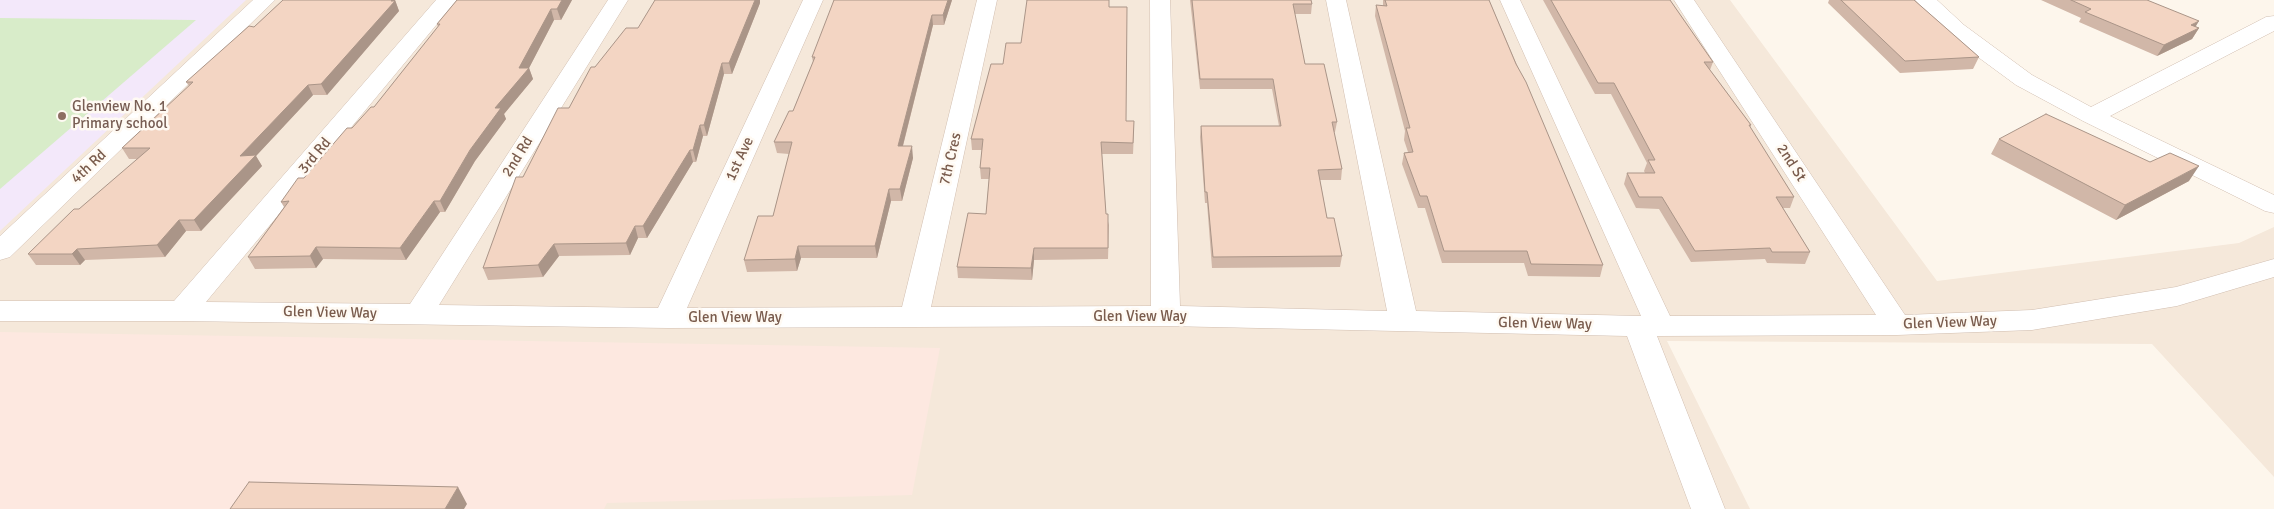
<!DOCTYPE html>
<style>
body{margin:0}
canvas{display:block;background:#fdf6ec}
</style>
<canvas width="2274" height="509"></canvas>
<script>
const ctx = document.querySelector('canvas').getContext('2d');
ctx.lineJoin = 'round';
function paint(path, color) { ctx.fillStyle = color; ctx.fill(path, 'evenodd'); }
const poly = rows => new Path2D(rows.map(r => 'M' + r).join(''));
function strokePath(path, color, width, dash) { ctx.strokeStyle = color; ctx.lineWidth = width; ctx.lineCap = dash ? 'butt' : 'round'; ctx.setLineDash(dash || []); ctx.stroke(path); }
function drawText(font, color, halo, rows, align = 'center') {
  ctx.font = font + ' Signika,sans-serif'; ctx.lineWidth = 5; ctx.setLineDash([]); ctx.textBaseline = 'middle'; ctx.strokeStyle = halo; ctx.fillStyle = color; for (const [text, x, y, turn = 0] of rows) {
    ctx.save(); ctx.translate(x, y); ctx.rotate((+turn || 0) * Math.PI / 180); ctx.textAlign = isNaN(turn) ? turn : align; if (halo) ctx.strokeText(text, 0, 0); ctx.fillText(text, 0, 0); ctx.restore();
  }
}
const residential = poly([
 [0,0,1730,0,1937,281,2239,243,2274,227,2274,477,2152,344,1667,341,1750,509,0,509]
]);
const commercial = poly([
 [0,332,940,348,912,495,607,503,604,509,0,509]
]);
const education = poly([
 [0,0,246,0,0,231]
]);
const green = poly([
 [0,18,196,20,0,189]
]);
const minor = poly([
 [253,0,275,0,10,257,0,260,0,236,253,0],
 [436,0,457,0,206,302,410,304,608,0,628,0,439,305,658,308,803,0,823,0,687,308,902,307,977,0,997,0,931,307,1151,306,1150,0,1170,0,1180,306,1387,311,1326,0,1346,0,1416,311,1641,316,1500,0,1520,0,1670,316,1876,315,1674,0,1694,0,1905,315,2032,310,2176,287,2274,259,2274,277,2177,306,2032,330,1897,335,1657,336,1725,509,1691,509,1627,336,1166,326,668,328,182,321,0,321,0,301,174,301,436,0],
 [1915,0,1937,0,1964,25,2032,75,2091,107,2266,17,2274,16,2274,31,2110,116,2274,195,2274,213,2265,211,2083,121,2016,85,1948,35,1915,0]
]);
const wall = poly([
 [283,0,395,0,399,11,327,95,313,95,256,156,262,166,201,231,186,231,165,257,85,260,80,265,36,265,28,254,138,159,129,159,122,148,189,86,186,82,254,27],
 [457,0,572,0,561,20,554,20,529,68,533,79,504,114,506,119,475,161,445,212,440,212,406,260,323,259,316,268,255,269,248,257,284,207,281,202,352,128,374,107,438,27,437,24],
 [952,0,944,25,933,25,903,146,913,158,902,201,891,201,877,258,801,258,797,271,747,272,744,260,773,216,789,154,777,153,774,142,793,111,813,62,812,57],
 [1190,0,1311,0,1312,4,1311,14,1295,14,1305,64,1337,122,1335,132,1334,132,1342,169,1341,180,1320,180,1327,218,1342,256,1340,267,1212,268,1207,203,1205,203,1200,137,1201,126,1279,126,1272,89,1200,89],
 [1383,0,1489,0,1603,265,1600,277,1528,276,1524,263,1442,263,1425,208,1418,208,1402,164,1404,153,1408,152,1404,140,1405,131,1375,16,1376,5,1383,6],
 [1543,0,1670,0,1713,62,1710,70,1751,125,1750,128,1794,197,1790,208,1783,208,1810,252,1805,264,1767,263,1765,259,1691,262,1659,209,1636,208,1624,184,1627,173,1645,173,1644,171,1647,163,1611,94,1595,94],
 [1829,0,1914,0,1979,57,1973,69,1900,73,1828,3],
 [2041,0,2147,0,2199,28,2192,39,2157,56,2079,22,2081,18],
 [760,3,732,74,724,74,707,136,703,136,696,162,693,162,647,238,638,238,630,255,559,256,543,277,488,280,483,268,523,177,569,108,595,67],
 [1109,7,1126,121,1134,121,1134,132,1133,154,1102,154,1106,214,1109,225,1108,259,1034,260,1032,280,958,278,957,267,986,214,989,179,981,179,980,168,982,150,972,150,971,139,1003,64],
 [1999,139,2189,181,2116,220,1991,154]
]);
const shadedWall = poly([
 [384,0,395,0,399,11,327,95,321,84],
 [562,0,572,0,561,20,557,9],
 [755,0,760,0,760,3,732,74,729,63],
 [948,0,952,0,944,25,943,15],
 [551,9,554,20,529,68,533,79,504,114,506,119,475,161,445,212,440,201,495,108],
 [932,15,933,25,900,157,898,146],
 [2199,21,2193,31,2199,28,2192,39,2157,56,2164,45,2191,25],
 [722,63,724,74,707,136,704,125],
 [308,85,313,95,256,156,262,166,201,231,194,220,240,156],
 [700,125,703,136,696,162,693,150],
 [912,146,913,158,902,201,900,189],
 [690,150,693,162,647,238,643,226],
 [2199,166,2189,181,2116,220,2125,205],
 [889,189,891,201,877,258,875,246],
 [434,201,440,212,406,260,400,248],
 [179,220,186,231,165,257,157,245],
 [635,226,638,238,630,255,626,243],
 [554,244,559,256,543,277,538,265],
 [798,246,801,258,797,271,795,259],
 [316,247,323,259,316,268,310,256],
 [1034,248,1034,260,1032,280,1031,268],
 [77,249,85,260,80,265,72,254],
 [458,487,467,504,464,509,445,509]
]);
const building = poly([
 [283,0,392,0,391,1,395,1,321,84,308,85,240,156,256,155,194,220,179,220,157,245,77,249,72,254,28,254,74,209,79,209,150,148,122,148,193,82,186,82,249,26,254,27,283,0],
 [457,0,562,0,557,9,551,9,519,68,529,68,495,108,501,108,470,150,440,201,434,201,400,248,316,247,310,256,248,257,289,201,281,202,298,178,304,178,347,128,352,128,371,107,374,107,440,24,437,24,457,0],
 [655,0,755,0,729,63,722,63,704,125,700,125,693,150,690,150,643,226,635,226,626,243,554,244,538,265,483,268,516,177,523,177,558,108,569,108,591,67,595,67,626,28,638,28,655,0],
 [834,0,948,0,943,15,932,15,898,146,912,146,900,189,889,189,875,246,798,246,795,259,744,260,758,216,773,216,792,142,774,142,789,111,793,111,815,57,812,57,834,0],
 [1027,0,1109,0,1109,7,1127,7,1126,121,1134,121,1133,143,1101,142,1106,214,1108,214,1108,248,1034,248,1031,268,957,267,968,213,986,214,990,168,980,168,983,139,971,139,991,64,1003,64,1006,43,1021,43,1027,0],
 [1192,0,1311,0,1312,4,1293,4,1305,64,1324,64,1337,122,1332,122,1342,169,1318,170,1327,218,1334,218,1342,256,1213,257,1207,192,1205,192,1201,126,1281,126,1273,79,1200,79,1192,0],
 [1385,0,1489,0,1516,64,1526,82,1603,265,1531,264,1527,251,1444,251,1427,196,1420,196,1404,153,1413,152,1406,128,1410,128,1376,5,1387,6,1385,0],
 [1551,0,1670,0,1713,62,1704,62,1751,125,1749,125,1794,197,1776,197,1810,252,1772,252,1770,248,1695,251,1662,197,1639,197,1627,173,1655,173,1648,160,1655,160,1614,83,1598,83,1551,0],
 [1841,0,1914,0,1979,57,1905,61,1841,0],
 [2071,0,2147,0,2199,21,2191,25,2199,28,2164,45,2085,12,2091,9,2071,0],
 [2046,114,2150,162,2170,153,2199,166,2125,205,1999,139,2046,114],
 [249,482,458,487,445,509,230,509,249,482]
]);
const markers = [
 [62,116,5,"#8d6e63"]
];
const educationNames = [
 ["Glenview No. 1",72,107],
 ["Primary school",72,124]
];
const streetNames = [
 ["3rd Rd",315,156,-50],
 ["2nd Rd",518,157,-58],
 ["1st Ave",740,159,-65],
 ["7th Cres",951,159,-77],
 ["2nd St",1791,163,57],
 ["4th Rd",89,167,-43],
 ["Glen View Way",330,313,1],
 ["Glen View Way",1140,317],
 ["Glen View Way",735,318],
 ["Glen View Way",1950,323,-2],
 ["Glen View Way",1545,324,1]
];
paint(residential, '#f5e8da');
paint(commercial, '#fde8e0');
paint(education, '#f3e8fa');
paint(green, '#d8ecc9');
strokePath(minor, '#d1beb0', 1);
paint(minor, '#fff');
paint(wall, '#d1b7a8');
paint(shadedWall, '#aa9588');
paint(building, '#f3d5c3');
strokePath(building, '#aa9588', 1);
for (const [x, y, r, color] of markers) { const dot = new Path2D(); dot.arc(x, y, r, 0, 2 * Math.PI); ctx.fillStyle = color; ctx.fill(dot); strokePath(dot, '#fffaf3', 2); }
drawText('15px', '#785e54', '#fffaf3', educationNames, 'left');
drawText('15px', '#7a5c4d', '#fffaf3', streetNames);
</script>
